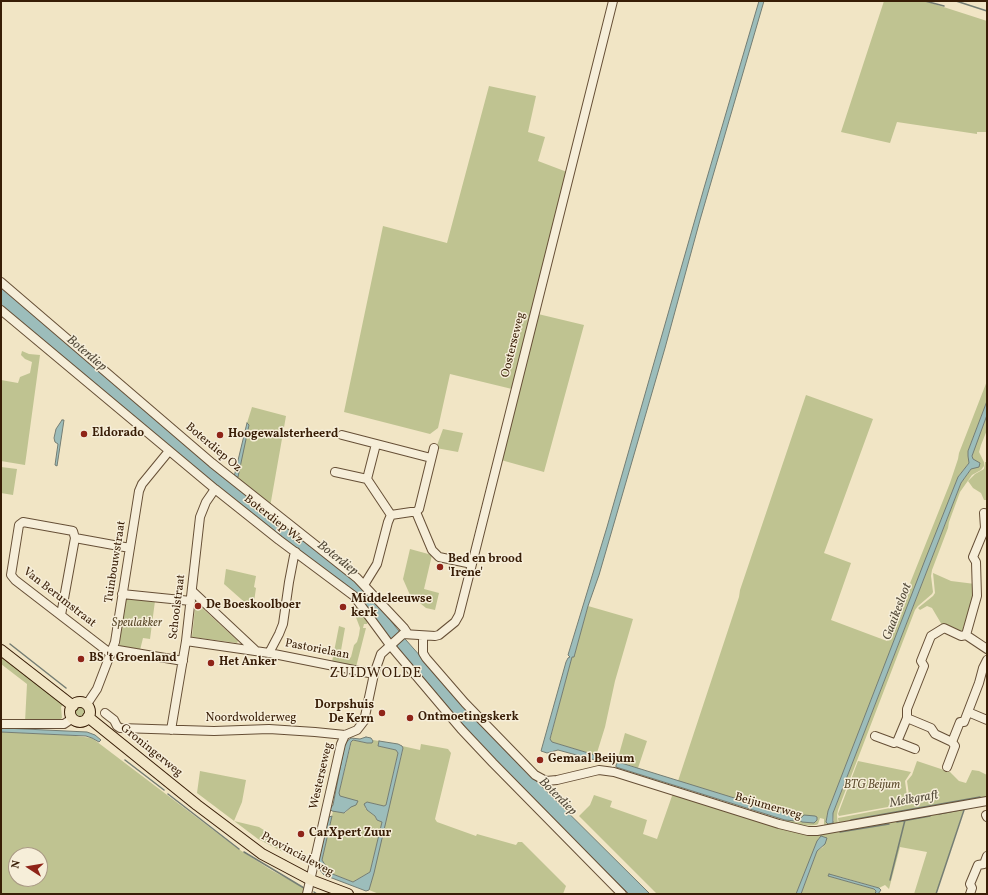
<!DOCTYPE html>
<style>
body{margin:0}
#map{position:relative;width:988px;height:895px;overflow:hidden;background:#f1e5c5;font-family:Vollkorn,serif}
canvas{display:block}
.frame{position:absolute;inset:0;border:2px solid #381d06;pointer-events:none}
.north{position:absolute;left:8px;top:847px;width:40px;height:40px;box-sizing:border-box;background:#f6eed9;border:1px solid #aa9a85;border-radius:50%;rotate:282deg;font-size:11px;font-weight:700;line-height:16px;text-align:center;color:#381d06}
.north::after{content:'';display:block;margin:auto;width:14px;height:18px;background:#8f2418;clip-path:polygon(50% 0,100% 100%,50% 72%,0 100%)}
</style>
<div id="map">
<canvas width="988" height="895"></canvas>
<div class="frame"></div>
<div class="north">N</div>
</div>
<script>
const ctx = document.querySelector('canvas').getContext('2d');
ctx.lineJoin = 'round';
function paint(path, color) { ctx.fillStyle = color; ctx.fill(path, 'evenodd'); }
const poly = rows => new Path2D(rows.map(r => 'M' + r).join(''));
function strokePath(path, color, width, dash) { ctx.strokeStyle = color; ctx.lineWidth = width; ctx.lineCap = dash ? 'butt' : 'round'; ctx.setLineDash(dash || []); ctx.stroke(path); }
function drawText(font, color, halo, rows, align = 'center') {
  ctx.font = font + ' Vollkorn,serif'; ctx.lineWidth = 3; ctx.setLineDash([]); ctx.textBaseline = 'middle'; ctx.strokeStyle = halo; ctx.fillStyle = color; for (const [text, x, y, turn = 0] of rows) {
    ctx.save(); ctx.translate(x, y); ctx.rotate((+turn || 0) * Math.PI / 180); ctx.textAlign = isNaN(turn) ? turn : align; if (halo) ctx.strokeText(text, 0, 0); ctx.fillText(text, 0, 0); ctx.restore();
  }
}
const green = poly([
 [884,1,925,1,987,21,987,132,977,132,977,134,897,122,890,143,841,132],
 [489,86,536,96,528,132,545,137,538,161,567,172,512,389,450,374,438,428,430,434,344,412,383,226,447,243],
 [538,314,584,325,544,472,501,460],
 [22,351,29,354,40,355,25,465,1,461,1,380,18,383,20,377,30,373,32,362,25,359,21,355],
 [987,381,987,401,968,451,969,463,958,477,828,811,826,822,834,821,833,813,961,483,971,469,974,467,976,462,973,459,972,454,987,415,987,430,981,445,979,452,984,462,984,466,981,470,972,475,960,492,949,522,948,528,932,570,931,576,933,592,932,594,918,606,915,610,838,810,837,815,838,825,825,826,824,824,824,819,820,818,818,824,816,825,802,826,786,822,785,820,800,820,801,818,794,815,786,814,678,781,739,597,740,590,806,395,873,419,824,553,851,563,831,620,887,641,950,483,958,459,959,453],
 [252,407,286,416,270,507,235,477,249,425,247,423],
 [443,429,463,433,458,452,436,448],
 [985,462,987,462,987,500,984,500,981,493,973,488,968,481,975,474,984,469],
 [1,467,17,469,13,495,1,493],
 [410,549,432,555,424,589,439,593,435,610,426,608,410,595,403,579],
 [226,569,256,576,254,587,256,588,254,602,250,607,224,584],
 [933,573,951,581,975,584,976,585,967,625,963,626,965,632,961,634,956,629,955,630,942,625,932,608,927,606,920,610,918,608,933,596,935,593],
 [126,597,155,601,150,639,143,638,140,650,119,647],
 [200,606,238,641,237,643,192,637,195,608],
 [588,606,633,619,615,681,605,727,596,756,595,755,552,742,550,741,550,740,572,656,574,656],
 [357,607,368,621,367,624,364,624,363,628,366,628,356,667,332,662,339,626,345,628,340,656,349,659,351,657,354,645,357,642,359,635,360,628,354,612],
 [1,653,63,705,61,707,62,718,55,723,25,722,27,684,1,664],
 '73 712a7 7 0 1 1 14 0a7 7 0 1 1-14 0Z',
 [1,732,68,735,92,738,237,848,271,870,305,888,304,894,1,894],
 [16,855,40,855,40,879,16,879],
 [625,733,647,741,638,768,620,762,616,765],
 [352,740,367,743,371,743,373,740,379,741,378,746,396,750,398,753,386,805,384,806,367,802,365,808,367,810,375,816,377,820,382,822,370,872,353,882,330,873,322,860,333,811,345,813,351,807,339,795,339,793],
 [421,744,448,749,451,753,435,819,437,822,476,836,477,834,516,845,518,842,522,842,566,886,563,894,379,894,369,890,403,749,402,746,420,750],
 [858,761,911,772,905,781,907,796,904,804,839,816,838,814],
 [917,761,950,772,959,781,966,783,972,770,979,771,987,775,987,799,839,825,838,818,906,805,909,795,907,781,912,775],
 [200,771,246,780,242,802,234,821,259,827,267,832,273,842,283,852,258,839,197,793],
 [673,793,799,831,964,808,936,894,914,894,927,852,900,847,889,889,885,885,879,888,841,877,828,876,874,889,876,892,875,894,801,894,817,851,823,847,826,838,819,838,796,894,657,894,579,816,590,805,594,795,612,801,610,807,647,820,643,834,657,839]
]);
const water = poly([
 [759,1,764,1,700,220,665,348,599,575,588,606,574,657,572,657,550,739,552,742,595,755,598,759,595,760,558,750,547,753,541,751,566,662,568,658,570,657,568,655,607,527,704,188,759,1],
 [1,286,225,478,368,592,406,640,476,719,515,760,650,894,629,894,568,835,484,749,397,647,393,639,390,638,362,603,272,532,1,307,1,286],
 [987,401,987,415,972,456,973,459,980,463,979,467,971,469,961,483,833,813,833,823,828,824,826,822,828,811,925,560,958,477,969,463,968,456,968,451,987,401],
 [62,420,64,420,57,466,55,465,58,444,55,442,54,438,56,429,62,420],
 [247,423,249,425,238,477,236,478,234,477,247,423],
 [4,728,87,732,95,735,101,740,99,742,92,738,86,736,1,732,1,729,4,728],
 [366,737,371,738,373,741,372,743,367,743,353,740,351,742,339,793,340,796,358,801,356,805,351,807,344,813,332,811,330,809,333,805,345,743,351,738,360,739,366,737],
 [379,741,398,744,402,746,403,748,374,873,369,890,366,891,324,875,319,869,318,864,327,822,329,817,332,816,322,860,330,873,353,882,370,872,382,822,377,820,375,816,367,810,364,804,367,802,384,806,386,805,398,753,396,750,378,746,379,741],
 [618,762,786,814,794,815,801,818,804,815,815,816,817,817,817,820,814,823,802,822,799,820,796,821,785,820,616,767,616,765,618,762],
 [821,836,827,838,825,844,817,851,801,894,796,894,817,841,821,836],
 [829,874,879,888,881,890,878,894,875,894,876,891,874,889,828,876,829,874]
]);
const stream = poly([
 [925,1,944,6],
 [956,1,987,11],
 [10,644,66,688],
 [125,760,164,790],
 [168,794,239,849],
 [939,814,979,806],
 [851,820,980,797],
 [897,822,930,816],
 [840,832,889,824],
 [244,852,304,888],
 [890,880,905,820],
 [314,892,317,894],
 [936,894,964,810]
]);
const minor = poly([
 [1,282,212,463,357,578,404,628,408,634],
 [1,310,215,489,279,540,354,596,390,645,461,729,493,763,622,894],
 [342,435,431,458],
 [335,472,367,479,391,515,411,512,416,512],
 [367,479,376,444],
 [416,512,432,550,439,557,472,564],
 [416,512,419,509,434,448],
 [984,513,985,528,987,528],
 [364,585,377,564,388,522,391,515],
 [192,591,255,650],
 [122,594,191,601],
 [61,615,75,538],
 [966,635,977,596,976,562,973,557,985,528],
 [423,636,423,653,426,658,465,703,535,775,546,781,557,780,599,770,614,772,779,824,808,831,817,831,987,801],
 [186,641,269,653,374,674],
 [112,649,183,661],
 [269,653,279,634,283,624,289,582,294,556,296,552],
 [111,654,15,580,11,575,19,525,23,522,73,531,75,538,130,548],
 [87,704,97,689,115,642,139,491,142,484,169,451],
 [968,712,987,720],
 [105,713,114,720,117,726,120,728,214,731,269,729,315,732,345,735,357,730,364,721,374,674,381,654,403,634,435,636,439,635,455,622,459,615,472,564,613,1],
 [907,718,931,728,935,734,952,742,960,722,964,722,979,683,983,668,987,660],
 [1,724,64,724,73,718],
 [171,730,186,641,200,517,206,502,215,489],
 [875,736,894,743,897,742,915,749],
 [897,742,907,718,907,709,924,666,921,661,931,636,944,628,961,636,966,635,987,649],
 [947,767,955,746,952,742],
 [986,815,987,817],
 [307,894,341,744,345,735],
 [970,894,972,888,970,884,978,865,984,864,987,856]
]);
const major = poly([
 [1,650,73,706],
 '70 712a10 10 0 1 1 20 0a10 10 0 1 1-20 0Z',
 [88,717,197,805,262,854,311,880,348,894]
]);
const markers = [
 [84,434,4,"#8f2418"],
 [220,435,4,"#8f2418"],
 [440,567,4,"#8f2418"],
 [198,606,4,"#8f2418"],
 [343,607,4,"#8f2418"],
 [81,659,4,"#8f2418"],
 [211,663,4,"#8f2418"],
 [382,713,4,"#8f2418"],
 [410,718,4,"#8f2418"],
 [540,760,4,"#8f2418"],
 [301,834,4,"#8f2418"]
];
const streetNames = [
 ["Oosterseweg",514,345,-76],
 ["Boterdiep Oz",213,448,40],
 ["Boterdiep Wz",273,520,38],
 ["Tuinbouwstraat",116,562,-81],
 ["Van Berumstraat",59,598,38],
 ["Schoolstraat",178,607,-83],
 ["Pastorielaan",317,650,11],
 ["Noordwolderweg",251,719],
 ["Groningerweg",151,751,39],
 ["Westerseweg",322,776,-77],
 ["Beijumerweg",768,807,16],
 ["Provincialeweg",297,855,28]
];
const poiNames = [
 ["Eldorado",92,434],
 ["Hoogewalsterheerd",228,435],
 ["Bed en brood",448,560],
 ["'Irene'",448,574],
 ["Middeleeuwse",351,600],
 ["kerk",351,614],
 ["De Boeskoolboer",206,606],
 ["BS 't Groenland",89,659],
 ["Het Anker",219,663],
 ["Dorpshuis",374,706,"right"],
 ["De Kern",374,720,"right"],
 ["Ontmoetingskerk",418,718],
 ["Gemaal Beijum",548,760],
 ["CarXpert Zuur",309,834]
];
const parkNames = [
 ["Speulakker",137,624],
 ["BTG Beijum",872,786]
];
const waterNames = [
 ["Boterdiep",86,354,40],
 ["Boterdiep",337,559,38],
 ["Gaaikesloot",898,612,-69],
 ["Boterdiep",557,797,45],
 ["Melkgraft",914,800,-10]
];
const quarterNames = [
 ["ZUIDWOLDE",376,674]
];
paint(green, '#bfc391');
paint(water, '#9cbdbb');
strokePath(water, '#747d73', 1);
strokePath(stream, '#747d73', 1.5);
strokePath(minor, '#664f36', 10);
strokePath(major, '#381d06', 12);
strokePath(minor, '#f6eed9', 8);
strokePath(major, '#f1e5c5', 10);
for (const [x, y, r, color] of markers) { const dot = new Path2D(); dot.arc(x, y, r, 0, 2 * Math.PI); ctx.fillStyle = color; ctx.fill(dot); strokePath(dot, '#f6eed9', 1.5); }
drawText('12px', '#381d06', '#f6eed9', streetNames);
drawText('bold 12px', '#381d06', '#f6eed9', poiNames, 'left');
drawText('italic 12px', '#604f30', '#f6eed9', parkNames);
drawText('italic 13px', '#564d3c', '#f6eed9', waterNames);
ctx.letterSpacing = '1px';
drawText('14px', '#381d06', '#f6eed9', quarterNames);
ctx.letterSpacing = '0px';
</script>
